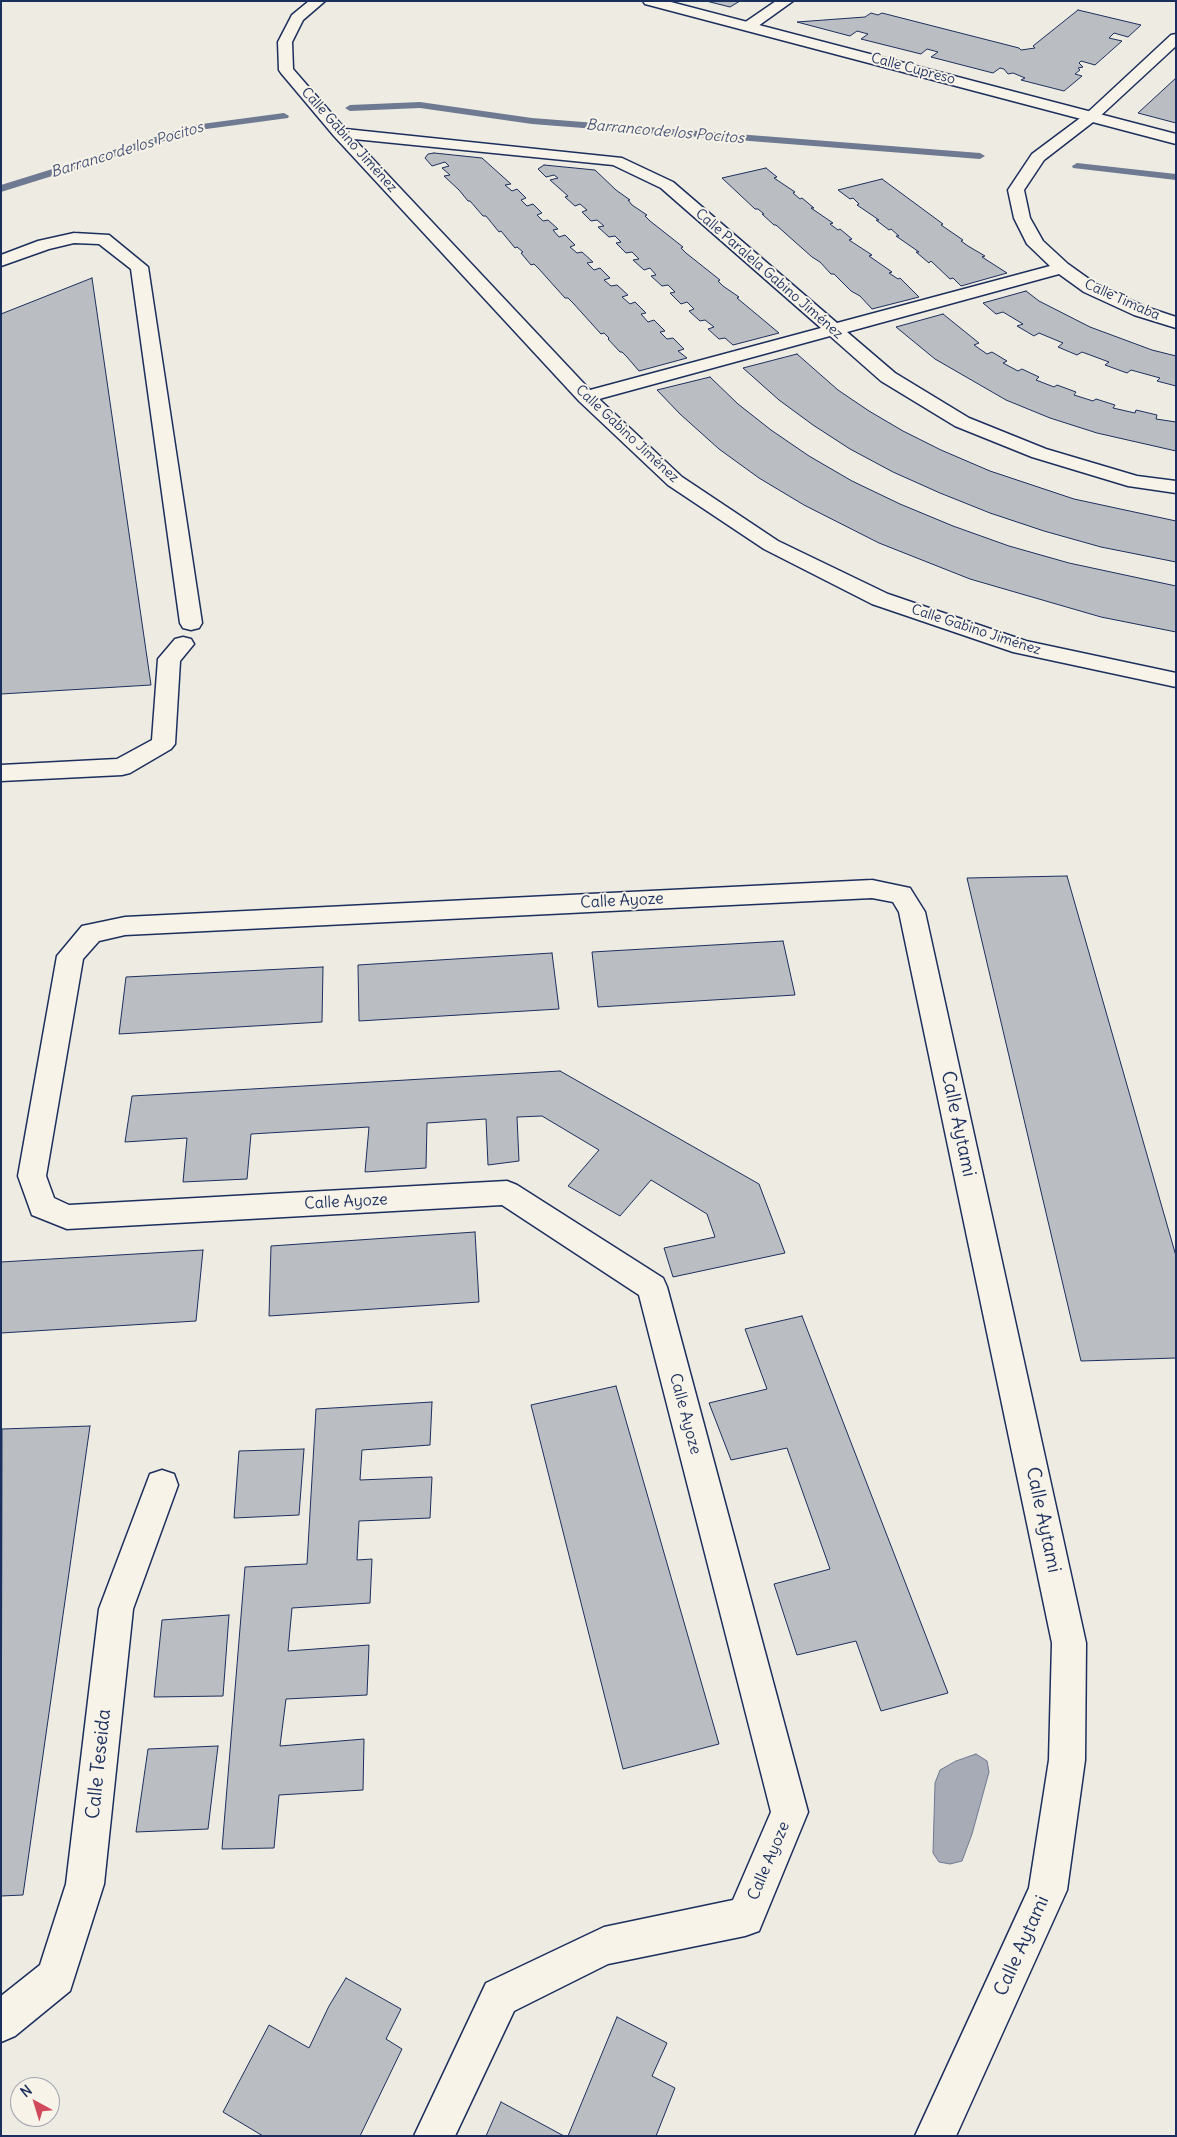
<!DOCTYPE html>
<meta charset="utf-8">
<style>
body{margin:0}
#map{position:relative;width:1177px;height:2137px;overflow:hidden;background:#eeebe2;font-family:Delius,sans-serif}
canvas{display:block}
.frame{position:absolute;inset:0;border:2px solid #1b2f5e;pointer-events:none}
.north{position:absolute;left:10px;top:2077px;width:50px;height:50px;box-sizing:border-box;background:#f7f3e8;border:1px solid #9fa5b1;border-radius:50%;rotate:321deg;font-size:14px;font-weight:700;line-height:20px;text-align:center;color:#1b2f5e}
.north::after{content:'';display:block;margin:auto;width:18px;height:22px;background:#d1495b;clip-path:polygon(50% 0,100% 100%,50% 72%,0 100%)}
</style>
<div id="map">
<canvas width="1177" height="2137"></canvas>
<div class="frame"></div>
<div class="north">N</div>
</div>
<script>
const ctx = document.querySelector('canvas').getContext('2d');
ctx.lineJoin = 'round';
function paint(path, color) { ctx.fillStyle = color; ctx.fill(path, 'evenodd'); }
const poly = rows => new Path2D(rows.map(r => 'M' + r).join(''));
function strokePath(path, color, width, dash) { ctx.strokeStyle = color; ctx.lineWidth = width; ctx.lineCap = dash ? 'butt' : 'round'; ctx.setLineDash(dash || []); ctx.stroke(path); }
function drawText(font, color, halo, rows, align = 'center') {
  ctx.font = font + ' Delius,sans-serif'; ctx.lineWidth = 4; ctx.setLineDash([]); ctx.textBaseline = 'middle'; ctx.strokeStyle = halo; ctx.fillStyle = color; for (const [text, x, y, turn = 0] of rows) {
    ctx.save(); ctx.translate(x, y); ctx.rotate((+turn || 0) * Math.PI / 180); ctx.textAlign = isNaN(turn) ? turn : align; if (halo) ctx.strokeText(text, 0, 0); ctx.fillText(text, 0, 0); ctx.restore();
  }
}
const water = poly([
 [976,1754,987,1761,989,1772,972,1834,962,1861,950,1864,939,1862,933,1853,935,1783,940,1770,956,1761,976,1754]
]);
const stream = poly([
 [420,102,532,118,980,153,985,156,980,159,532,124,420,108,350,111,345,108,350,105,420,102],
 [284,113,289,116,288,118,199,130,1,192,1,185,194,125,284,113],
 [1077,163,1176,174,1176,180,1073,168,1072,166,1077,163]
]);
const building = poly([
 [706,1,740,1,730,7,706,1],
 [1078,10,1141,25,1128,37,1114,33,1109,38,1122,41,1095,65,1081,61,1079,63,1083,67,1078,68,1080,70,1075,74,1082,76,1064,91,1021,80,1025,78,1013,73,1008,74,1004,69,1000,68,993,73,931,57,938,52,927,49,921,54,861,39,868,34,857,31,850,36,797,22,865,17,871,13,878,15,882,13,1019,48,1021,50,1035,48,1033,46,1078,10],
 [1176,78,1176,123,1138,113,1176,78],
 [434,153,482,158,511,184,505,185,512,191,517,189,526,198,521,200,527,206,533,204,542,213,537,215,543,221,548,220,558,229,553,230,559,237,565,235,575,245,570,247,577,253,582,252,593,262,587,263,594,270,600,268,610,278,604,280,611,286,617,285,628,295,622,297,630,304,635,302,646,313,641,314,648,322,654,320,665,331,660,332,667,339,673,338,684,349,678,351,687,358,639,371,627,357,622,352,620,352,608,339,609,338,604,333,601,334,573,303,568,298,565,298,539,269,534,264,531,265,521,253,523,252,517,247,515,248,501,231,499,232,486,216,483,216,470,201,468,201,459,190,444,176,450,175,442,168,449,166,445,162,432,166,425,158,428,154,434,153],
 [544,165,595,170,616,190,630,200,628,200,632,205,647,215,645,216,650,221,683,247,681,248,686,253,720,280,718,281,723,286,739,297,737,298,779,333,733,345,725,338,719,339,708,329,714,327,705,320,700,321,689,311,694,309,687,302,681,304,670,293,675,292,668,285,662,286,651,276,656,275,650,268,644,270,633,260,639,259,632,252,626,253,616,243,621,242,615,236,609,237,598,227,604,226,597,220,591,221,582,212,587,210,580,204,575,206,565,197,568,196,550,180,558,178,554,175,546,177,538,169,544,165],
 [766,168,777,177,774,178,795,192,793,193,800,199,802,198,814,208,811,208,833,223,830,224,838,230,840,229,852,239,849,240,872,255,869,256,892,272,889,273,898,279,900,278,919,297,872,309,860,296,851,291,834,274,831,274,820,262,812,257,776,225,774,225,762,214,764,214,758,209,755,209,722,178,766,168],
 [882,179,943,224,941,225,963,240,961,241,968,246,985,256,982,257,1007,273,961,286,953,278,950,279,931,261,929,263,916,252,919,252,896,236,899,236,891,229,889,230,876,220,879,220,857,205,859,204,853,198,850,199,838,190,882,179],
 [92,278,151,685,1,694,1,314,92,278],
 [1026,291,1039,301,1090,327,1152,350,1176,356,1176,386,1157,381,1160,378,1131,370,1127,373,1105,365,1109,362,1082,352,1077,355,1058,347,1063,343,1039,333,1034,336,1017,326,1023,324,1003,312,996,314,983,303,1026,291],
 [943,314,979,343,974,345,987,354,992,352,1007,361,1003,363,1018,371,1022,369,1039,377,1036,380,1054,387,1057,385,1076,392,1074,395,1093,401,1096,399,1115,405,1113,408,1135,413,1136,410,1157,415,1156,419,1176,422,1176,451,1097,433,1050,418,1006,400,935,359,896,327,943,314],
 [797,354,838,390,869,411,903,431,941,450,990,471,1074,499,1176,521,1176,562,1101,547,1044,531,990,513,940,493,893,472,850,449,813,425,779,400,743,368,797,354],
 [710,377,738,404,771,430,809,456,852,481,900,504,953,526,1009,546,1069,563,1176,586,1176,632,1101,617,970,579,879,543,804,505,759,478,719,449,680,414,657,390,710,377],
 [1067,876,1176,1256,1176,1358,1081,1361,967,878,1067,876],
 [783,941,795,995,598,1007,592,952,783,941],
 [552,953,559,1009,359,1021,358,965,552,953],
 [323,967,322,1022,119,1034,126,977,323,967],
 [560,1071,759,1184,785,1253,673,1277,664,1248,715,1237,707,1214,651,1180,620,1216,568,1186,599,1150,542,1116,517,1117,519,1161,488,1165,486,1119,427,1123,426,1168,365,1172,369,1127,251,1134,247,1179,183,1182,187,1138,125,1142,132,1096,560,1071],
 [475,1232,479,1302,269,1316,271,1246,475,1232],
 [203,1250,196,1321,1,1333,1,1262,203,1250],
 [802,1316,948,1693,881,1711,856,1641,797,1655,774,1584,830,1569,787,1448,731,1460,709,1403,767,1389,745,1329,802,1316],
 [616,1386,719,1744,623,1769,531,1405,616,1386],
 [432,1402,430,1445,362,1450,360,1480,432,1477,430,1518,359,1521,357,1560,372,1559,370,1603,292,1608,288,1651,369,1645,367,1695,286,1699,280,1746,364,1739,363,1790,279,1795,274,1848,222,1849,245,1567,307,1564,316,1409,432,1402],
 [90,1426,23,1895,1,1896,2,1429,90,1426],
 [304,1449,299,1515,234,1518,239,1451,304,1449],
 [229,1615,223,1696,154,1697,162,1620,229,1615],
 [218,1746,208,1829,136,1832,148,1749,218,1746],
 [346,1978,401,2009,386,2039,402,2049,360,2136,263,2136,223,2112,269,2025,309,2048,329,2006,346,1978],
 [617,2017,667,2043,652,2076,675,2088,656,2136,568,2136,617,2017],
 [501,2102,564,2136,486,2136,501,2102]
]);
const lane = poly([
 [643,1,667,1,1176,134,1176,144,645,4,643,1],
 [74,233,109,235,148,267,202,623,199,628,191,630,183,628,180,623,131,269,99,244,74,243,49,249,1,266,1,255,38,241,74,233],
 [183,637,191,639,194,644,180,661,175,744,171,749,130,773,122,775,1,781,1,765,117,759,152,740,158,659,175,639,183,637]
]);
const street = poly([
 [309,1,325,1,303,20,292,42,293,69,345,129,622,158,673,182,837,323,1050,266,1027,244,1014,218,1008,190,1032,154,1087,113,1171,35,1176,34,1176,46,1097,119,1044,160,1024,190,1030,218,1043,241,1068,264,1096,284,1146,307,1176,317,1176,328,1134,315,1084,292,1059,274,847,332,895,373,969,418,1046,449,1137,476,1176,481,1176,493,1128,486,1032,457,955,426,881,381,830,336,599,399,682,477,778,541,888,594,1026,641,1176,673,1176,687,1013,652,872,604,764,549,668,485,579,401,334,136,281,73,279,70,278,42,292,15,309,1],
 [354,139,613,165,661,188,821,328,590,390,354,139],
 [776,1,793,1,754,29,744,29,742,26,744,23,776,1],
 [872,880,910,888,925,912,1086,1643,1085,1760,1067,1890,956,2136,915,2136,1029,1888,1049,1760,1052,1643,899,912,893,902,872,898,125,935,99,941,83,959,46,1176,54,1198,69,1205,507,1181,517,1185,663,1278,667,1287,808,1812,759,1931,745,1936,608,1964,514,2011,455,2136,414,2136,486,1983,604,1927,733,1900,771,1812,639,1295,502,1205,67,1229,32,1215,18,1176,57,956,82,926,125,917,872,880],
 [162,1470,174,1474,178,1485,133,1609,104,1884,70,1991,15,2036,1,2042,1,1996,40,1965,66,1884,99,1609,150,1474,162,1470]
]);
const farStreetnames = [
 ["Calle Cupreso",913,69,15],
 ["Calle Gabino Jiménez",349,140,48],
 ["Calle Paralela Gabino Jiménez",769,274,41],
 ["Calle Timaba",1122,300,24],
 ["Calle Gabino Jiménez",627,434,43],
 ["Calle Gabino Jiménez",976,630,18]
];
const farWaternames = [
 ["Barranco de los Pocitos",665,132,5],
 ["Barranco de los Pocitos",127,150,-17]
];
const streetNames = [
 ["Calle Ayoze",622,901,-3],
 ["Calle Ayoze",346,1202,-3],
 ["Calle Ayoze",685,1414,75],
 ["Calle Ayoze",769,1861,-67]
];
const nearStreetnames = [
 ["Calle Aytami",958,1124,78],
 ["Calle Aytami",1043,1520,78],
 ["Calle Teseida",99,1764,-84],
 ["Calle Aytami",1022,1946,-66]
];
paint(water, '#a6abb5');
strokePath(water, '#6e7992', 1);
paint(stream, '#6e7992');
paint(building, '#babdc2');
strokePath(building, '#1b2f5e', 1);
strokePath(lane, '#1b2f5e', 3);
strokePath(street, '#1b2f5e', 3);
paint(lane, '#f7f3e8');
paint(street, '#f7f3e8');
drawText('14px', '#1b2f5e', '#f7f3e8', farStreetnames);
drawText('italic 15px', '#455478', '#f7f3e8', farWaternames);
drawText('16px', '#1b2f5e', '#f7f3e8', streetNames);
drawText('19px', '#1b2f5e', '#f7f3e8', nearStreetnames);
</script>
